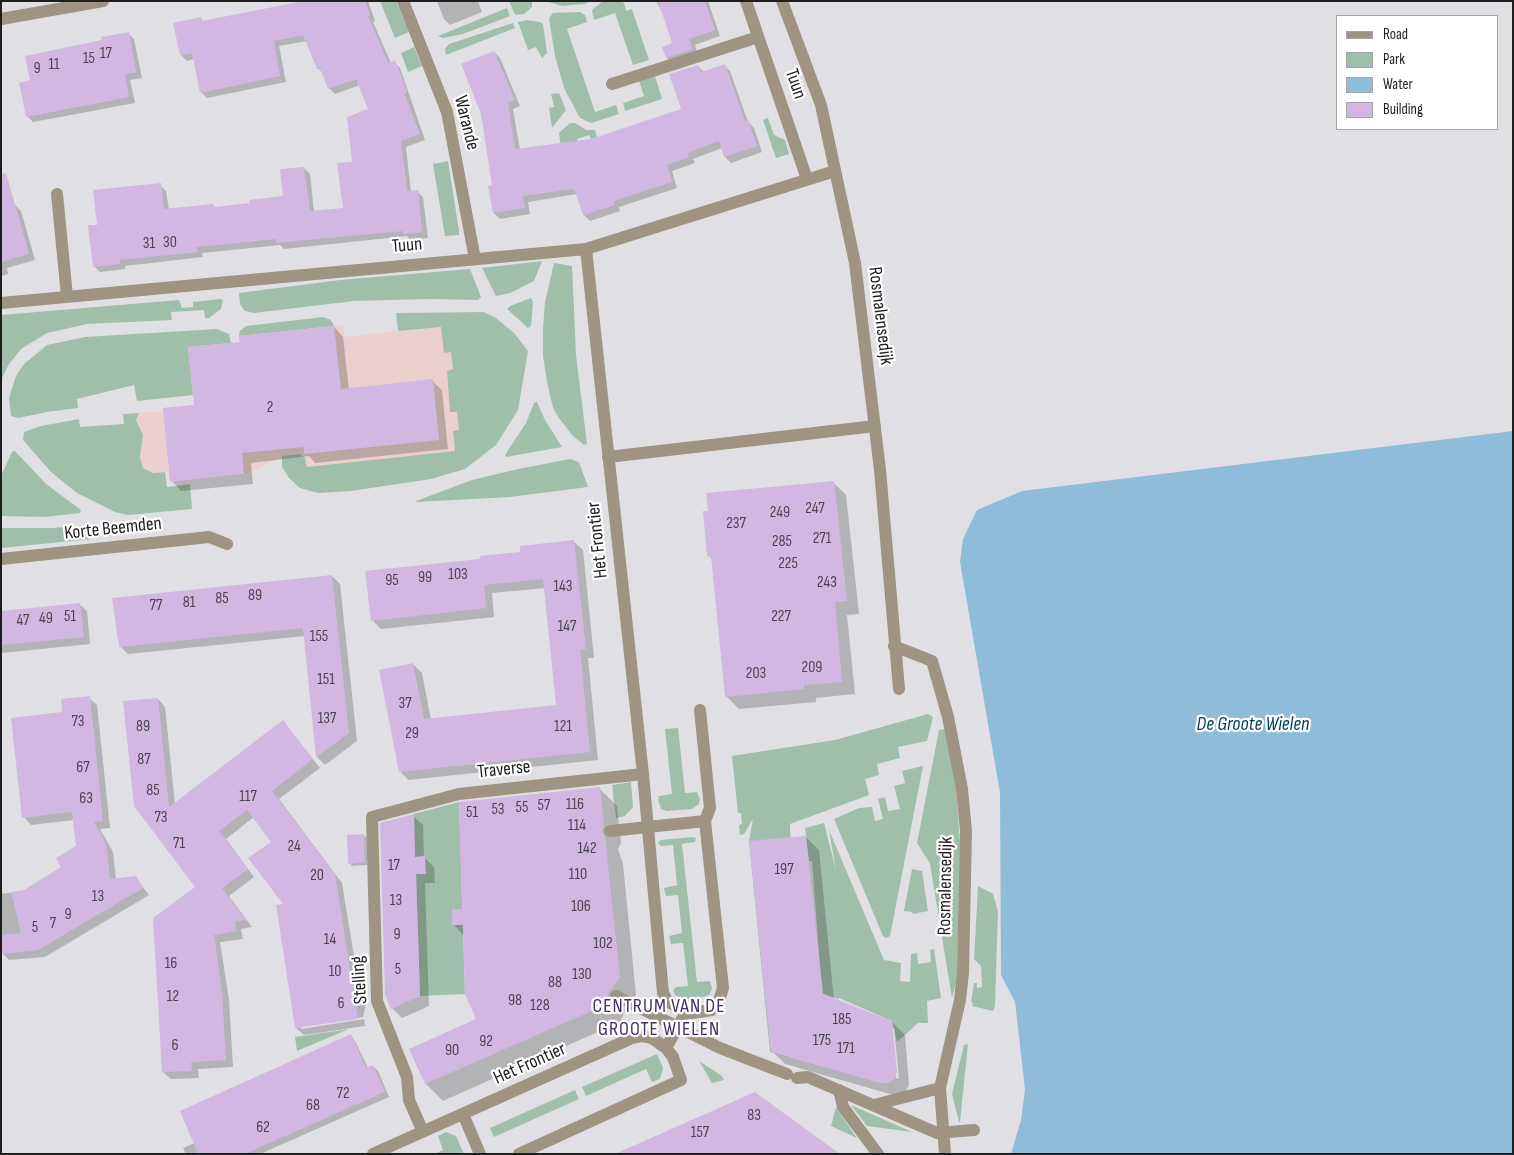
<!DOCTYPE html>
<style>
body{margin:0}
#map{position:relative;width:1514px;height:1155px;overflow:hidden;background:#e0e0e4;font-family:"Sofia Sans Condensed",sans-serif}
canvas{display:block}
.frame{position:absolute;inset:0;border:2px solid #1e1e1f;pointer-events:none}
.legend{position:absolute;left:1336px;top:15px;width:162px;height:115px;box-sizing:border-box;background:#fff;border:1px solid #a5a5a5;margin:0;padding:6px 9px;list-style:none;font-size:15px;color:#1e1e1f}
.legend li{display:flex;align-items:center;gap:10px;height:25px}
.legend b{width:25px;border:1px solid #a5a5a5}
</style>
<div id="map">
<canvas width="1514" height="1155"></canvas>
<div class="frame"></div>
<ul class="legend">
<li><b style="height:6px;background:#9f9381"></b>Road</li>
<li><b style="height:14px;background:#a0bfab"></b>Park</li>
<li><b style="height:14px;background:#90bcdb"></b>Water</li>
<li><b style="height:14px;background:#d2b7e2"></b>Building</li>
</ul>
</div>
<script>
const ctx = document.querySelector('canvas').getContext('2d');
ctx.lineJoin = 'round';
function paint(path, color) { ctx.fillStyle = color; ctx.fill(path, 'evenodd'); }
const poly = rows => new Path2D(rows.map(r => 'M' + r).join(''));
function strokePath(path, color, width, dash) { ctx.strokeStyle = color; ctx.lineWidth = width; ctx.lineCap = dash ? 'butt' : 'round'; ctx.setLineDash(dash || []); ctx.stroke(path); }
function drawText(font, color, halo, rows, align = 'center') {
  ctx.font = font + ' "Sofia Sans Condensed",sans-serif'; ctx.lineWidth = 4.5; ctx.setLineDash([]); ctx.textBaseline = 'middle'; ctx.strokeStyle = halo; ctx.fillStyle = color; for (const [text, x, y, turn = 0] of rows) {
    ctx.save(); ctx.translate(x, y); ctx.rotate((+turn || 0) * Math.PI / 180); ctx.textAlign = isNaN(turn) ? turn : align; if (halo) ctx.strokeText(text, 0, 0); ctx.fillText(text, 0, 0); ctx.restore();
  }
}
const education = poly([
 [334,326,343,326,345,337,441,326,444,352,451,352,453,369,447,372,450,412,457,412,459,430,453,431,455,451,307,467,300,454,282,457,244,475,170,482,169,472,153,473,143,468,140,457,143,435,136,420,139,413,162,411,162,408,194,405,188,347,239,342,239,335]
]);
const green = poly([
 [380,1,396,1,409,32,395,38],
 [509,1,532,1,532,7,524,14,515,15],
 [545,1,592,1,584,4,562,6],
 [603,1,620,1,624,3,626,11,632,9,649,60,633,65,615,13,594,20,592,10],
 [507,8,510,16,463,34,443,38,438,36],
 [580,12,585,15,587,22,567,29,595,112,616,105,619,114,591,123,580,118,564,88,555,56,549,18,553,13],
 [527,20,540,22,543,24,547,53,542,58,536,47,528,50,518,22],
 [513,23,515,28,446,55,445,49,449,44],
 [414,47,422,66,408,72,401,53],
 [655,76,662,99,625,111,623,103,644,96,639,81],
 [559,93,566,110,552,128,549,108,554,107,551,94],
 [768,118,774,135,785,140,789,154,776,158,763,120],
 [570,123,575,123,586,130,595,130,597,137,591,139,589,135,577,139,578,143,561,148,559,133],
 [448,161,459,231,459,235,445,236,433,164],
 [542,261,534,281,510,293,496,296,482,268],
 [554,263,572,266,576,355,587,444,584,445,572,435,559,418,553,408,547,382,543,356,543,328,545,302],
 [470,269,481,297,478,300,428,299,354,301,254,313,245,311,240,304,239,293,340,280],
 [531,298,533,302,531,326,528,328,507,309,510,306],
 [220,299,223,300,221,309,209,318,205,318,204,310,171,312,172,320,87,324,47,333,21,349,9,364,1,380,1,315,179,300,182,308,193,307,193,302],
 [484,312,496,318,514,333,528,351,518,410,496,445,465,469,431,479,351,491,318,493,300,488,289,478,282,467,282,456,300,454,305,458,307,467,455,451,453,431,459,430,457,412,450,412,447,371,453,369,451,352,444,353,441,327,398,331,396,313],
 [323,317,331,320,334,326,239,336,240,331,246,326],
 [217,329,229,334,231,343,188,347,193,395,137,401,134,385,77,399,78,408,47,412,18,418,11,416,9,398,16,376,23,365,47,345,85,337],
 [537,402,545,420,562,447,506,457,505,455,526,423,534,403],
 [139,413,136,420,143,435,140,457,143,468,153,473,165,472,167,487,190,484,192,509,128,515,115,512,77,493,51,472,23,440,24,432,41,426,79,419,80,427,124,424,123,414],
 [15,451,46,484,81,510,80,513,45,517,1,516,1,476,12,452],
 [570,459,579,462,588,487,510,497,417,502,416,501,472,480,518,469],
 [89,525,91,527,91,539,1,548,1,528,52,528],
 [928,714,933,717,927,741,898,747,900,758,877,764,879,775,865,779,869,795,790,824,792,899,788,1057,770,1052,749,841,753,819,744,834,740,835,739,825,742,824,741,813,738,813,732,756,835,740],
 [678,728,685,793,697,792,700,799,699,804,692,809,667,811,661,809,658,800,659,796,672,794,665,729],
 [945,729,956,787,960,843,957,980,952,998,930,864,917,843,939,730],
 [923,766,890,936,886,938,883,936,834,819,859,808,872,807,875,821,883,819,878,799,885,797,888,811,900,809,894,786,905,783,902,771],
 [631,782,633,807,625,816,616,818,612,785],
 [459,802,465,994,420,996,416,874,425,874,425,856,415,857,414,814],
 [824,823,836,870,829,830,884,960,901,963,900,981,910,982,911,954,917,953,918,964,931,962,930,950,934,949,941,998,927,1001,928,1023,918,1023,897,1042,892,1021,839,998,838,999,822,993,812,861,809,861,805,828],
 [693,837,696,838,695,842,682,844,697,982,710,981,712,989,709,995,704,997,681,999,675,995,673,990,676,987,688,986,683,943,671,944,669,936,682,933,678,895,666,896,664,888,677,885,673,845,661,846,658,843,661,840],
 [912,869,922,871,928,911,913,914,912,912,904,911],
 [978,886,993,894,998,911,995,1006,993,1011,972,1006,973,1003,971,1002,974,983,977,983,977,988,982,987,981,966,974,959],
 [349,1029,297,1051,295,1037],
 [968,1044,960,1122,959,1122,952,1094,964,1045],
 [657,1054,663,1068,660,1079,652,1082,646,1069,586,1096,582,1087],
 [699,1061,722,1076,724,1080,712,1083],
 [575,1090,579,1099,494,1137,490,1128],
 [851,1105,912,1132,867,1126],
 [836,1107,837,1109,857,1138,831,1126],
 [446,1132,456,1136,464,1154,435,1154,443,1150,438,1136]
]);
const water = poly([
 [1513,431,1513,1154,1011,1154,1021,1120,1025,1089,1015,1002,1001,975,1000,793,960,562,963,539,977,510,1022,491]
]);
const shadow = poly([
 [308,1,368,1,375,21,373,22,391,63,394,62,400,68,425,140,406,147,411,192,417,191,423,197,428,238,410,240,407,236,284,249,280,245,202,253,203,257,125,266,125,269,100,272,94,266,98,226,160,185,166,191,169,210,213,205,216,208,251,204,285,197,304,168,310,174,314,212,344,209,353,163,370,110,360,85,335,94,329,88,324,74,318,68,307,41,279,46,286,82,207,98,201,92,194,59,187,61,181,55,201,19,204,22],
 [437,1,478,1,482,12,450,25,444,19],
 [656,1,708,1,720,36,695,45,698,56,673,64,667,58,674,44,663,13],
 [128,33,134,39,142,78,130,80,135,103,33,122,27,116,31,81],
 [494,52,500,58,520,106,513,109,520,150,591,141,683,110,698,66,704,72,724,65,730,71,748,122,754,128,762,152,731,163,725,157,722,148,693,159,695,163,672,171,677,188,619,207,620,211,590,221,584,215,577,194,528,202,530,214,500,219,494,213],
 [1,174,10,206,14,204,21,211,35,260,7,268,8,274,1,276],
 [334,327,343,337,349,390,432,381,442,390,448,449,315,463,309,456,251,463,253,484,181,491,172,481,196,406,241,343],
 [833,482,846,495,859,614,847,615,855,694,816,698,816,702,739,709,726,696,712,559,709,556],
 [574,542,583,550,594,658,588,658,598,760,408,780,400,771,413,664,422,673,431,720,558,706,546,588,492,593,494,617,381,629,372,620,482,560],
 [332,576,340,584,357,741,325,765,317,757,305,636,128,654,120,646],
 [79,604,87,611,90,644,2,653,1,612],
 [89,698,97,705,110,828,100,829,113,852,116,879,135,877,149,895,45,957,9,960,1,952,1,894,24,891,63,868,77,847,74,820,31,825,24,817,63,713],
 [158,699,165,707,175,804,283,722,320,768,279,799,342,883,360,993,367,1000,363,1017,301,1026,301,1029,364,1019,365,1026,304,1035,296,1028,277,906,285,905,272,842,254,817,226,839,254,877,229,896,252,927,241,929,243,939,220,942,229,1000,233,1067,198,1069,199,1078,171,1079,163,1072,196,887,135,805],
 [600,789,617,806,621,843,618,849,623,864,636,995,626,1009,620,1022,443,1101,426,1084,411,1049,477,1019,464,936,454,925,464,910],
 [413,816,423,825,424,857,434,867,435,883,425,883,429,1006,402,1018,392,1008],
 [364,835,367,838,367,865,352,866,350,863],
 [806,837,819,850,834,1000,892,1022,905,1035,909,1085,905,1093,897,1096,785,1064,772,1051],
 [892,1028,894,1028,899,1078,896,1079],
 [351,1036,355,1041,368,1068,373,1066,378,1071,389,1097,260,1154,186,1154,183,1148,195,1143]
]);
const building = poly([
 [303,1,365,1,370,15,368,16,388,63,395,60,407,92,404,93,420,134,401,141,407,191,418,190,422,232,403,234,403,231,276,243,276,239,197,247,198,252,120,260,120,264,93,267,88,225,97,225,93,190,161,183,164,209,213,204,214,207,250,203,249,200,283,196,280,169,304,167,310,211,343,208,337,163,352,162,347,117,368,109,356,79,328,89,320,68,317,69,303,35,274,41,280,76,200,93,192,53,180,55,173,23,201,17,202,21],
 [658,1,705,1,715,30,689,39,693,49,666,58,662,47,672,43],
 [129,32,136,72,125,74,129,97,26,117,19,83,30,80,25,56,102,40,101,37],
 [494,51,515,100,508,103,515,149,591,139,681,109,669,74,698,65,701,72,725,64,745,121,748,120,757,146,724,157,719,141,688,153,689,157,667,165,672,182,614,201,615,205,583,215,574,189,523,196,525,208,493,213,488,186,492,185,481,114,461,64],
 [6,173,29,254,1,262,1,174],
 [334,326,341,389,433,379,439,440,304,454,304,447,242,453,244,474,170,482,163,408,194,405,188,347,240,342,239,336],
 [834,481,847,601,835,602,842,682,804,685,804,689,725,697,711,556,707,556,703,511,708,511,706,493],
 [574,540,586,649,580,650,590,752,399,772,379,670,413,663,424,719,556,705,543,579,484,585,486,608,371,621,365,571,480,559,480,556,520,552,520,546],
 [332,575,349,733,316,757,303,628,119,647,112,598],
 [80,603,84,637,1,645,1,611],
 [90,696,103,821,94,822,106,843,110,879,136,876,143,888,38,950,1,954,1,935,21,933,11,892,24,890,61,867,56,858,76,846,72,812,22,818,11,718,62,712,61,699],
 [158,698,169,807,283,720,313,759,272,791,335,874,354,994,360,992,356,1007,358,1019,295,1028,276,905,283,904,248,858,271,842,247,810,219,831,248,869,222,888,246,920,235,921,236,931,214,935,222,992,226,1060,191,1062,192,1071,162,1072,153,918,195,887,134,806,123,701],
 [600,787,604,826,602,831,605,837,620,977,609,992,603,1006,425,1084,409,1049,476,1019,465,994,463,925,452,925,452,909,462,909,459,802],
 [414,814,415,857,425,856,426,874,416,874,420,996,391,1009,385,995,380,823],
 [364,834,365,862,348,864,347,835],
 [806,836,823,994,892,1021,897,1072,894,1079,888,1083,880,1083,771,1052,749,841],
 [351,1034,366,1068,373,1065,385,1092,245,1154,198,1154,180,1111],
 [755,1092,840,1154,615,1154]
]);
const minor = poly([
 [403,1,447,112,475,259],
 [746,1,807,179],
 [782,1,821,105,855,263,880,470,899,689],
 [1,19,103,1],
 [612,84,758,37],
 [57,194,67,296],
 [586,249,643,774,663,993,668,1002,692,1013,712,1010,718,1004,723,988,705,821,710,808,700,710],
 [1,303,586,249,835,171],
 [608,457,875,426],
 [1,559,209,537,227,544],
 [894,646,932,661,948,717,962,789,966,831,963,973,960,1000,940,1088,945,1154],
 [610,831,705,821],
 [616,996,720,1048,787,1074],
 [666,1048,686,1012],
 [797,1078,808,1077,937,1133,974,1130],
 [839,1090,843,1107,878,1154],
 [874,1105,940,1088],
 [463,1114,480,1154],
 [423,1132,409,1100,407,1077,377,1001,372,817,459,794,643,774],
 [373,1154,632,1038,642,1036,652,1038,666,1048,673,1057,681,1080,519,1154]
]);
const numberNames = [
 ["17",106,54],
 ["15",89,59],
 ["11",54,65],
 ["9",37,69],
 ["30",170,243],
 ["31",149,244],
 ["2",270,408],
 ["247",815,509],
 ["249",780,513],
 ["237",736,524],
 ["271",822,539],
 ["285",782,542],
 ["225",788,564],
 ["103",458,575],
 ["99",425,578],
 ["95",392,581],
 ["243",827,583],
 ["143",563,587],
 ["89",255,596],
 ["85",222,599],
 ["81",189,603],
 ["77",156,606],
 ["51",70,617],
 ["227",781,617],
 ["49",46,619],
 ["47",23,621],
 ["147",567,627],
 ["155",319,637],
 ["209",812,668],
 ["203",756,674],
 ["151",326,680],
 ["37",405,704],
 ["137",327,719],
 ["73",78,722],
 ["89",143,727],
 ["121",563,727],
 ["29",412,734],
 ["87",144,760],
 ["67",83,768],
 ["85",153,791],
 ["117",248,797],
 ["63",86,799],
 ["116",575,805],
 ["57",544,806],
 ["55",522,808],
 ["53",498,810],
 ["51",472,813],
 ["73",161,818],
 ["114",577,826],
 ["71",179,844],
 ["24",294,847],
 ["142",587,849],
 ["17",394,866],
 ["197",784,870],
 ["110",578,875],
 ["20",317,876],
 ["13",98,897],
 ["13",396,901],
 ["106",581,907],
 ["9",68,915],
 ["7",53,924],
 ["5",35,928],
 ["9",397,935],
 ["14",330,940],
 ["102",603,944],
 ["16",171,964],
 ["5",398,970],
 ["10",335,972],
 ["130",582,975],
 ["88",555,983],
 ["12",173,997],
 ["98",515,1001],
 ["6",341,1004],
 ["128",540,1006],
 ["185",842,1020],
 ["175",822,1041],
 ["92",486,1042],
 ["6",175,1046],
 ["171",846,1049],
 ["90",452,1051],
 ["72",343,1094],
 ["68",313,1106],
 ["83",754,1116],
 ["62",263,1128],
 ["157",700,1133]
];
const streetNames = [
 ["Tuun",795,84,71],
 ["Warande",466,123,76],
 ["Tuun",407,246,-5],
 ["Rosmalensedijk",880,316,83],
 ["Korte Beemden",113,529,-6],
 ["Het Frontier",598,540,-96],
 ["Traverse",504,770,-6],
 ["Rosmalensedijk",946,886,-89],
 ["Stelling",360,980,-94],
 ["Het Frontier",530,1064,-24]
];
const waterNames = [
 ["De Groote Wielen",1253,725]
];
const neighbourhoodNames = [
 ["CENTRUM VAN DE",659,1007],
 ["GROOTE WIELEN",659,1030]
];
paint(education, '#ebd0cd');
paint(green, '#a0bfab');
paint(water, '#90bcdb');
paint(shadow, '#0003');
paint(building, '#d2b7e2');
strokePath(minor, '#9f9381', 12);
drawText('16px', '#4b4450', null, numberNames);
drawText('19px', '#1e1e1f', '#fff', streetNames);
drawText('italic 20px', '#023c5b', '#fff', waterNames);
ctx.letterSpacing = '1px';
drawText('20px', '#462d68', '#fff', neighbourhoodNames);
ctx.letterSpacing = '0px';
</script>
